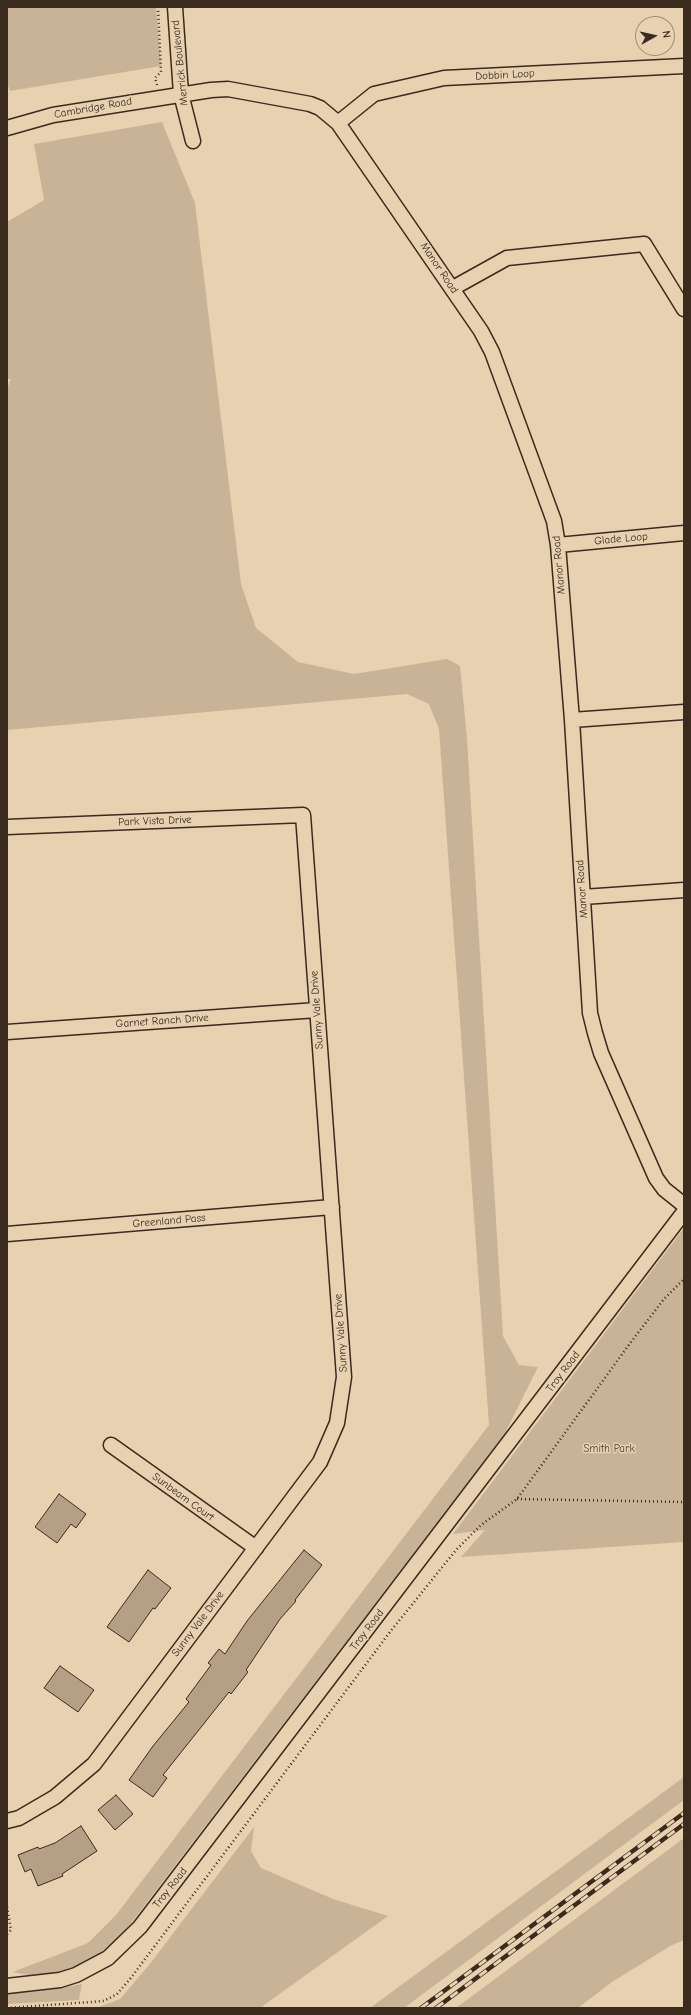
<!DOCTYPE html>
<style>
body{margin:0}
#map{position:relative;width:691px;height:2015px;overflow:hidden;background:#e7d1b0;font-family:"Comic Neue",sans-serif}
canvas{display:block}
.frame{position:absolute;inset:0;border:8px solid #3b2a1e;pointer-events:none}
.north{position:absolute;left:635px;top:16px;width:40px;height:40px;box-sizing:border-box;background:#e7d1b0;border:1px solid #a28e76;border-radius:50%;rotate:82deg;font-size:11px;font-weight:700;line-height:16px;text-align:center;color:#3b2a1e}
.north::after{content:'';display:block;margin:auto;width:14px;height:18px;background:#3b2a1e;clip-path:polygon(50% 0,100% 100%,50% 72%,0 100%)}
</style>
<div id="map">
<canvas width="691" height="2015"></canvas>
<div class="frame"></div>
<div class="north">N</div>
</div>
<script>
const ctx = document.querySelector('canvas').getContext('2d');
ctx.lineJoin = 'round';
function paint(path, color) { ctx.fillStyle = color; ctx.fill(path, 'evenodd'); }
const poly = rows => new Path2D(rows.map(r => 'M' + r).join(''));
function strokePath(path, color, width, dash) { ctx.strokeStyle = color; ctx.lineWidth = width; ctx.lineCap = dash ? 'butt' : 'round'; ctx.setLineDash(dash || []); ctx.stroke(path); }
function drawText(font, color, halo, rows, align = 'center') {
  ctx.font = font + ' "Comic Neue",sans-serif'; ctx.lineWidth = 3; ctx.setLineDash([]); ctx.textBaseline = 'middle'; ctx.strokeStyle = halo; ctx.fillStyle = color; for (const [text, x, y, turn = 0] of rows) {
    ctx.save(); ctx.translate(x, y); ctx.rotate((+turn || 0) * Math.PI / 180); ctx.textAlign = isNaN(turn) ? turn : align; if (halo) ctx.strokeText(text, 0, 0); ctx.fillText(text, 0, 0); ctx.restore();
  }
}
const green = poly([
 [7,7,156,7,161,66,10,91,7,83],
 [162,122,195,203,241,584,256,628,298,662,354,674,447,659,460,666,467,739,503,1336,519,1365,538,1367,504,1435,122,1935,95,1957,71,1969,34,1976,13,1972,88,1943,116,1915,489,1425,439,729,429,704,407,694,7,730,7,389,11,379,7,379,7,222,44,200,34,144],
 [684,1228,684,1542,461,1557,485,1530,453,1534],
 [684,1777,684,1800,404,2008,370,2008],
 [254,1827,251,1851,261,1868,333,1899,388,1916,260,2008,96,2008,120,1999,149,1965],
 [684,1838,684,1940,672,1945,612,1982,578,2008,456,2008],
 [82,1984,79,2000,7,2004,7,1993,57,1989]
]);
const building = poly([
 [59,1494,86,1514,76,1528,71,1524,57,1543,35,1527,59,1494],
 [304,1550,322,1565,295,1600,296,1601,280,1619,246,1670,248,1672,231,1694,229,1692,163,1775,167,1778,153,1797,129,1780,153,1746,189,1702,186,1699,211,1665,208,1663,219,1649,225,1654,247,1621,304,1550],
 [148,1570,171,1588,155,1609,153,1608,129,1642,107,1627,148,1570],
 [60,1666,94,1690,78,1712,44,1688,60,1666],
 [116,1795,133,1814,115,1830,98,1810,116,1795],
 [81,1826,97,1851,62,1874,63,1876,38,1886,31,1869,25,1872,18,1855,38,1847,39,1849,55,1843,81,1826]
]);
const path = poly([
 [157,85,155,78,161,72,158,7],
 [517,1499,684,1502],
 [7,1907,11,1930,7,1934],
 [7,2008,104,2001,117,1994,130,1979,390,1632,456,1550,481,1525,517,1499,631,1342,664,1299,684,1279]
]);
const minor = poly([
 [175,7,181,94,193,141],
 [338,123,374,94,444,78,684,66],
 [7,128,53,115,211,90,228,89,310,104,320,108,338,123,481,331,492,352,554,521,558,545,572,720,590,1013,595,1033,601,1053,656,1178,664,1189,684,1205],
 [453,288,507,258,644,244,684,309],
 [558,545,684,533],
 [572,720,684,712],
 [7,827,303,815,344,1377,337,1423,320,1462,94,1764,55,1797,19,1818,7,1821],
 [583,897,684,890],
 [7,1032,317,1010],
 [7,1234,332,1207],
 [111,1445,256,1548],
 [7,1986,60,1980,76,1975,108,1958,140,1927,684,1212]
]);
const rail = poly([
 [421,2008,684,1813],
 [436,2008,684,1824]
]);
const streetNames = [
 ["Merrick Boulevard",180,63,-96],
 ["Dobbin Loop",505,75,-3],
 ["Cambridge Road",93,108,-10],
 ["Manor Road",439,268,56],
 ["Glade Loop",621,539,-5],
 ["Manor Road",559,565,-95],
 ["Park Vista Drive",155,821,-2],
 ["Manor Road",582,889,-94],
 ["Sunny Vale Drive",317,1010,-94],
 ["Garnet Ranch Drive",162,1021,-4],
 ["Greenland Pass",169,1221,-5],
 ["Sunny Vale Drive",341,1333,-94],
 ["Troy Road",563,1372,-53],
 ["Sunbeam Court",183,1497,36],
 ["Sunny Vale Drive",198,1624,-53],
 ["Troy Road",367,1630,-53],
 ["Troy Road",170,1888,-52]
];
const parkNames = [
 ["Smith Park",609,1449]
];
paint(green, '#c8b396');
paint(building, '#b5a085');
strokePath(building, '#3b2a1e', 1);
strokePath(minor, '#3b2a1e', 17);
strokePath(path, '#3b2a1e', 2.5, [1, 3]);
strokePath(minor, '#e7d1b0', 14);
strokePath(rail, '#3b2a1e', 4.5);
strokePath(rail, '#e7d1b0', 3, [9]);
drawText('11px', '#3b2a1e', '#e7d1b0', streetNames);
drawText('11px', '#503f30', '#e7d1b0', parkNames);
</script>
